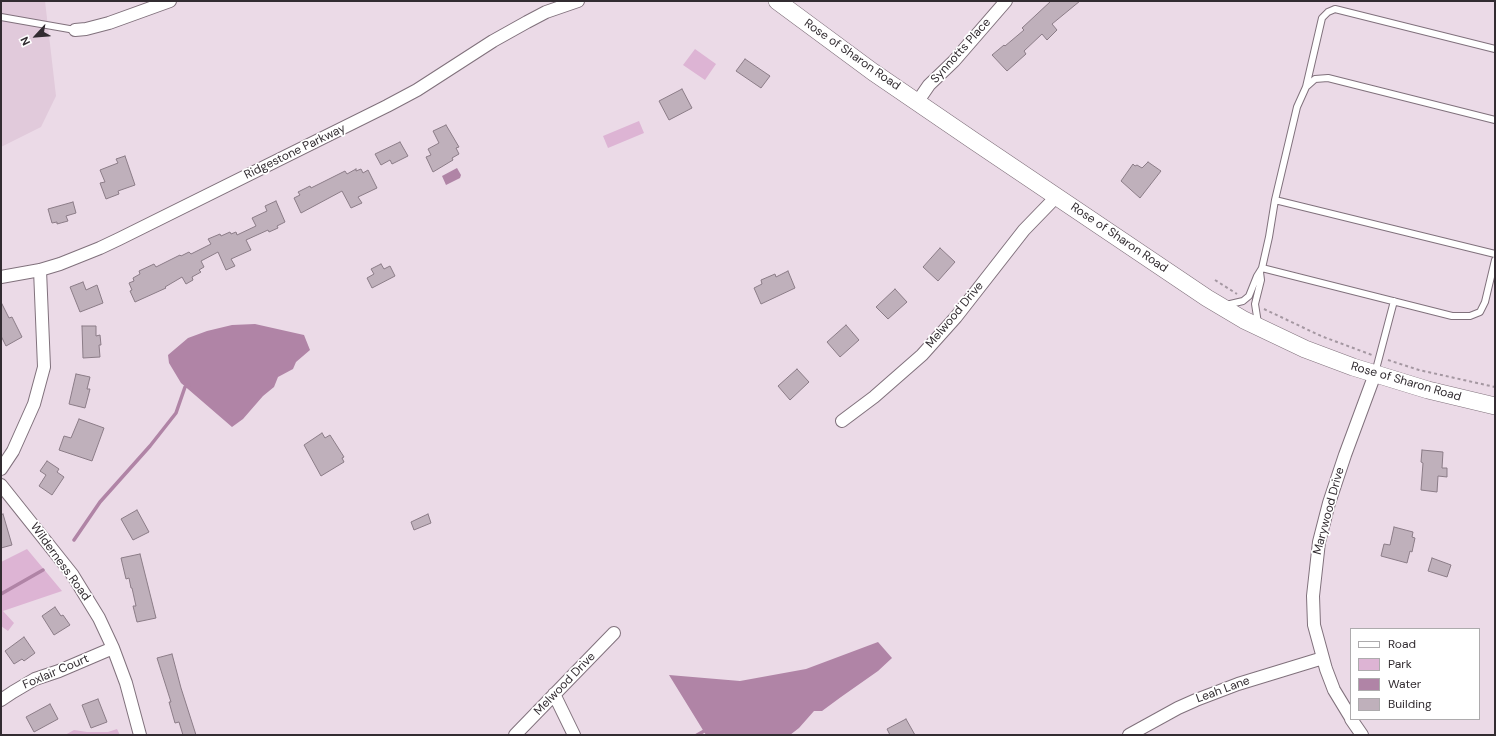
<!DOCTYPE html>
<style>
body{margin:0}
#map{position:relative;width:1496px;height:736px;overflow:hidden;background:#ebdae7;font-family:"DM Sans",sans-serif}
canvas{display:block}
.frame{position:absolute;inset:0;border:2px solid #322c31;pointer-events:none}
.legend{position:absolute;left:1350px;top:628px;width:130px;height:92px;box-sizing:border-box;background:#fff;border:1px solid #adabad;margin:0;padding:5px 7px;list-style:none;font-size:12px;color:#322c31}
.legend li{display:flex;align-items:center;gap:8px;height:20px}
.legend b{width:20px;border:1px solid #adabad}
.north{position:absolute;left:16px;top:16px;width:40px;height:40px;-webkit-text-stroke:3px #fff;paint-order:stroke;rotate:244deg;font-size:11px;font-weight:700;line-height:16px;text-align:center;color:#322c31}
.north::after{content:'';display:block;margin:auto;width:14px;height:18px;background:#322c31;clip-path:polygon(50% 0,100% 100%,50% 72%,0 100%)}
</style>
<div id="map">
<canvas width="1496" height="736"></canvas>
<div class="frame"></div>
<ul class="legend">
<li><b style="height:5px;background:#fff"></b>Road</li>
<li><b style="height:11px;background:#ddb4d4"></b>Park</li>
<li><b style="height:11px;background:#b084a6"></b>Water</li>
<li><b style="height:11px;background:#bfb0bb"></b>Building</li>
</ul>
<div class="north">N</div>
</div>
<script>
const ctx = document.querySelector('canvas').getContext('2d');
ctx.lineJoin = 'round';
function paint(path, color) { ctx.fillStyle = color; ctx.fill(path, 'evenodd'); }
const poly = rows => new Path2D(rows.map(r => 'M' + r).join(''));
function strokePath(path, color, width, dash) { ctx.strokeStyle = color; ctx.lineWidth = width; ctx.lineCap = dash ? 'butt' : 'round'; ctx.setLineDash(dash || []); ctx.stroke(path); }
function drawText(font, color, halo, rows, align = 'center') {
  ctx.font = font + ' "DM Sans",sans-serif'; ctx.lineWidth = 3.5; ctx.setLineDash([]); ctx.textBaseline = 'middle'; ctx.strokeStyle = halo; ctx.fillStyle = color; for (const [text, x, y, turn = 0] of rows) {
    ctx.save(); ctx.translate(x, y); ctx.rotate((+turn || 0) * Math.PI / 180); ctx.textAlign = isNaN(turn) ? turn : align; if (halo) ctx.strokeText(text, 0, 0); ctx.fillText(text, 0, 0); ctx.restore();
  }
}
const built = poly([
 [1,1,45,1,56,96,41,127,1,147]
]);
const green = poly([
 [695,49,716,64,705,80,683,65],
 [639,121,644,133,608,148,603,136],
 [27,549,62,591,3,611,14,623,8,631,1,626,1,562],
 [117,729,120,735,65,735,74,730,87,732,108,732]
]);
const water = poly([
 [457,168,461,175,460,178,446,185,442,176],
 [255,324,304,335,310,350,296,362,293,369,278,377,274,387,263,396,243,419,232,427,181,383,169,363,168,355,188,338,207,331,232,325],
 [878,642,892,658,878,671,841,697,822,711,814,711,799,728,790,735,706,735,669,675,740,681,806,669]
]);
const stream = poly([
 [74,540,100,502,150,446,176,413,185,387,189,385],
 [1,594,43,570],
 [697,735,706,730]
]);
const building = poly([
 [1051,1,1080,1,1052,24,1057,30,1047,40,1042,34,1024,51,1026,54,1007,71,992,55,1004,45,1005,46,1024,30,1022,28,1051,1],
 [745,59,770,76,761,88,736,71,745,59],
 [682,89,692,108,669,120,659,101,682,89],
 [446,125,459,147,456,148,459,154,452,158,453,160,433,172,426,157,431,155,428,149,439,143,433,131,446,125],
 [400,142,408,156,392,164,390,160,381,165,375,154,400,142],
 [125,156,135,185,118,191,119,194,106,199,100,183,105,182,100,170,118,163,116,159,125,156],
 [1148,162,1161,171,1140,198,1121,181,1133,164,1135,166,1137,165,1142,168,1148,162],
 [356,169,356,171,361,169,363,173,368,170,377,188,358,197,362,203,351,208,342,191,301,213,294,198,300,195,298,192,310,186,311,188,345,171,347,174,356,169],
 [276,201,285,222,277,226,278,228,269,232,268,230,246,240,251,250,231,259,235,266,226,270,218,252,201,261,204,267,199,270,201,272,192,277,193,280,186,284,182,277,165,287,166,288,135,302,130,291,132,290,129,283,134,281,133,278,140,274,139,271,154,264,156,267,180,255,181,256,189,252,191,254,211,244,208,239,220,234,221,236,230,232,231,234,236,232,237,235,256,226,252,218,267,211,265,206,276,201],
 [73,202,76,213,66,216,68,221,57,224,57,222,52,223,48,209,73,202],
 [940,248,955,262,938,281,923,267,940,248],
 [381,264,384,269,390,266,395,276,372,288,367,278,374,274,371,269,381,264],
 [788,271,795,288,761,304,754,288,762,284,761,280,775,274,776,277,788,271],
 [83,282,86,290,97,285,103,303,80,312,70,287,83,282],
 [895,289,907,302,888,319,876,307,895,289],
 [1,302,9,318,12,317,22,337,6,346,1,336,1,302],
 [846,325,859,340,840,357,827,342,846,325],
 [82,326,96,326,96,336,100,335,101,345,99,345,100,357,83,358,82,326],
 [797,369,809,382,790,400,778,386,797,369],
 [76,374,90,377,87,389,90,389,85,408,69,404,76,374],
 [79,419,104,428,92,461,59,450,64,436,71,438,79,419],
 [322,433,325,438,330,435,344,457,342,458,344,462,321,476,304,445,322,433],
 [1422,450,1443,452,1442,468,1447,468,1447,477,1438,476,1437,492,1421,490,1423,463,1421,462,1422,450],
 [47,461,59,469,57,472,64,477,52,495,39,486,46,475,40,471,47,461],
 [137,510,149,532,133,540,121,519,137,510],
 [3,514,12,545,1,548,1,515,3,514],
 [428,514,431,523,414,530,411,522,428,514],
 [1394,527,1413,532,1412,537,1415,538,1412,552,1410,551,1407,563,1381,556,1384,544,1390,545,1394,527],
 [140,554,156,618,137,622,133,606,136,606,132,588,131,588,129,578,126,579,121,558,140,554],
 [1432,558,1451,565,1447,577,1428,571,1432,558],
 [55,607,61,616,63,615,70,625,54,635,42,616,55,607],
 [24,637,35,653,24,661,22,659,14,664,5,651,24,637],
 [172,654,181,688,196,735,183,735,179,722,175,723,169,702,171,702,157,658,172,654],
 [98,699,107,722,91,728,82,705,98,699],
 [50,704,58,719,34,732,26,717,50,704],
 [906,719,915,735,890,735,887,729,906,719]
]);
const path = poly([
 [1215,280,1237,294],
 [1264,309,1321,336,1372,355],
 [1388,360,1419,370,1495,387]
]);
const lane = poly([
 [1,17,75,30],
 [1306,87,1315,79,1328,78,1495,120],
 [1275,200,1495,254],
 [1262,268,1452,316,1470,316,1480,312,1485,302,1495,260],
 [1226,305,1243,301,1249,296,1257,276,1262,268,1269,237,1275,200,1297,107,1306,87,1322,18,1328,12,1335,9,1495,49],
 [1258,323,1255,304,1261,280,1260,272],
 [1375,373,1394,301]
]);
const street = poly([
 [75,30,86,29,109,23,170,1],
 [918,101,929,85,954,61,1006,1],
 [1,277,40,270,60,264,100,248,119,239,387,106,417,90,493,41,527,22,546,12,578,1],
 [842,421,874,397,922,355,956,317,1024,230,1056,197],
 [1,469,13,451,34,404,44,367,40,270],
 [1,485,72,574,99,618,113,648,126,683,140,735],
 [554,694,574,735],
 [1,700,13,692,35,679,59,671,113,648],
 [1351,718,1334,690,1326,669,1314,625,1313,596,1319,542,1329,503,1345,455,1375,374],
 [1351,719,1362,735],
 [515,735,614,633],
 [1129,735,1178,708,1196,700,1238,684,1323,658]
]);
const secondary = poly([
 [777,1,873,72,974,141,1207,298,1244,320,1305,349,1353,367,1428,390,1495,406]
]);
const streetNames = [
 ["Synnotts Place",961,51,-48],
 ["Rose of Sharon Road",852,55,35],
 ["Ridgestone Parkway",295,152,-26],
 ["Rose of Sharon Road",1119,238,34],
 ["Melwood Drive",955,315,-50],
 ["Rose of Sharon Road",1406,382,16],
 ["Marywood Drive",1329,511,-75],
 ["Wilderness Road",60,562,54],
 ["Foxlair Court",56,672,-23],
 ["Melwood Drive",565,684,-46],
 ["Leah Lane",1223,690,-20]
];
paint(built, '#e1cadb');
paint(green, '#ddb4d4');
paint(water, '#b084a6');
strokePath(stream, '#b084a6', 3.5);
paint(building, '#bfb0bb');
strokePath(building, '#8b7c87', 1);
strokePath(lane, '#80717c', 8);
strokePath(street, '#80717c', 14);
strokePath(secondary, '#80717c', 18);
strokePath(path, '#a497a1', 2, [3, 3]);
strokePath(lane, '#fff', 6);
strokePath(street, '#fff', 12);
strokePath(secondary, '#fff', 17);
drawText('12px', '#322c31', '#fff', streetNames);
</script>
